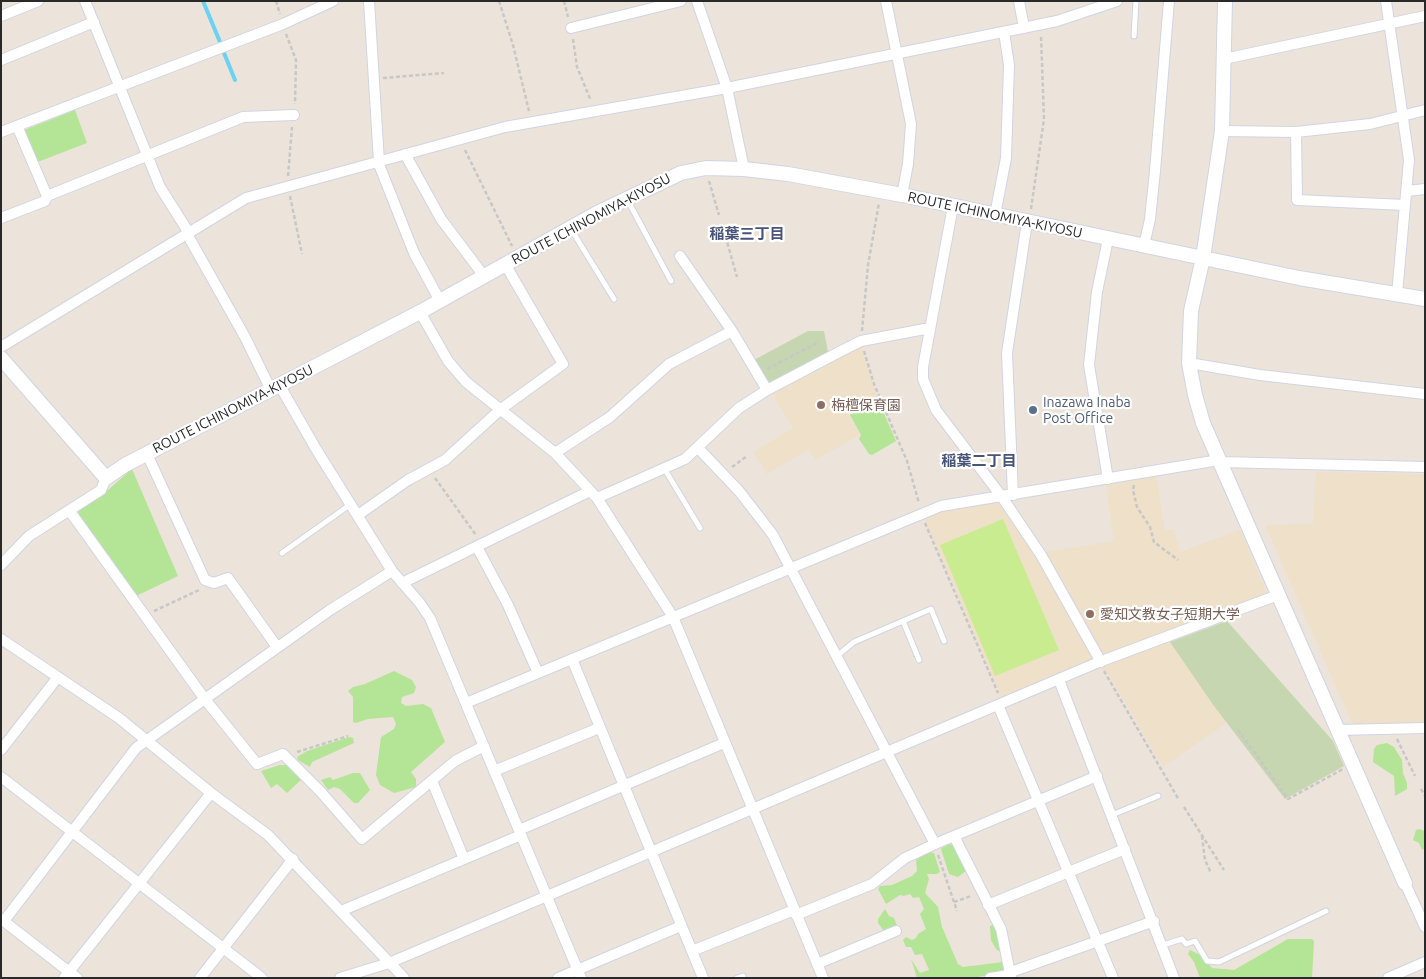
<!DOCTYPE html>
<meta charset="utf-8">
<style>
body{margin:0}
#map{position:relative;width:1426px;height:979px;overflow:hidden;background:#ece4da;font-family:Ubuntu,sans-serif}
canvas{display:block}
.frame{position:absolute;inset:0;border:2px solid #292929;pointer-events:none}
</style>
<div id="map">
<canvas width="1426" height="979"></canvas>
<div class="frame"></div>
</div>
<script>
const ctx = document.querySelector('canvas').getContext('2d');
ctx.lineJoin = 'round';
function paint(path, color) { ctx.fillStyle = color; ctx.fill(path, 'evenodd'); }
const poly = rows => new Path2D(rows.map(r => 'M' + r).join(''));
function strokePath(path, color, width, dash) { ctx.strokeStyle = color; ctx.lineWidth = width; ctx.lineCap = dash ? 'butt' : 'round'; ctx.setLineDash(dash || []); ctx.stroke(path); }
function drawText(font, color, halo, rows, align = 'center') {
  ctx.font = font + ' Ubuntu,"Noto Sans JP",sans-serif'; ctx.lineWidth = 4.5; ctx.setLineDash([]); ctx.textBaseline = 'middle'; ctx.strokeStyle = halo; ctx.fillStyle = color; for (const [text, x, y, turn = 0] of rows) {
    ctx.save(); ctx.translate(x, y); ctx.rotate((+turn || 0) * Math.PI / 180); ctx.textAlign = isNaN(turn) ? turn : align; if (halo) ctx.strokeText(text, 0, 0); ctx.fillText(text, 0, 0); ctx.restore();
  }
}
const education = poly([
 [861,346,877,397,848,413,860,435,815,460,809,449,767,474,753,452,793,428,771,392],
 [1316,472,1425,474,1425,724,1357,725,1352,723,1265,525,1313,524],
 [1156,475,1165,531,1174,529,1180,552,1240,530,1266,592,1263,595,1165,633,1214,706,1228,722,1163,767,1108,673,1089,661,1002,699,924,518,939,512,999,501,1034,554,1114,541,1106,484]
]);
const green = poly([
 [75,110,87,143,35,163,22,131],
 [876,399,878,400,896,441,872,455,869,454,859,439,861,435,850,415],
 [132,469,178,576,136,596,78,514,79,508,108,490],
 [394,671,412,680,416,687,414,693,402,697,401,703,406,706,423,704,431,708,445,742,411,772,416,779,416,787,394,793,380,785,376,775,381,737,394,729,396,724,393,717,368,719,356,723,353,722,353,697,348,691,353,687,365,684],
 [349,737,353,738,354,743,312,762,310,767,298,760,297,757,307,751],
 [1387,743,1394,747,1402,760,1403,773,1407,783,1407,789,1395,796,1394,776,1373,762,1374,749,1377,745],
 [280,765,290,765,303,778,287,793,277,784,271,788,261,771],
 [353,773,360,773,370,790,358,803,354,803,340,789,334,787,328,790,321,780,330,777,333,780],
 [1419,829,1425,831,1425,848,1422,850,1419,843,1413,840,1416,830],
 [948,844,954,845,965,868,966,871,958,877,949,874,941,849],
 [928,852,934,853,940,872,937,874,927,874,929,879,925,893,938,907,942,927,958,964,963,967,1003,962,1000,952,996,949,991,940,990,926,993,925,997,931,1006,967,1003,973,971,978,917,978,911,959,920,973,929,970,922,954,915,955,911,947,906,947,903,940,906,937,912,940,916,938,918,934,926,929,920,914,924,909,919,897,913,898,910,894,904,896,900,895,886,904,878,889,880,886,892,885,912,876,917,871,916,860],
 [885,909,889,916,894,918,897,926,895,928,884,931,878,923,878,919],
 [1288,939,1312,939,1314,941,1312,978,1200,978,1194,962,1188,954,1190,950,1200,955,1212,968,1234,970]
]);
const cemetery = poly([
 [808,331,824,331,828,352,766,384,752,361],
 [1227,621,1333,741,1344,766,1285,799,1214,706,1170,642]
]);
const pitch = poly([
 [1003,519,1059,650,995,676,940,545]
]);
const stream = poly([
 [203,1,220,42],
 [224,53,235,80]
]);
const path = poly([
 [276,1,280,14],
 [499,1,513,45,529,111],
 [564,1,568,17],
 [286,34,296,60,295,104],
 [573,39,577,67,591,101],
 [383,78,444,73],
 [465,150,512,246],
 [288,176,292,127],
 [709,181,719,215],
 [290,196,302,254],
 [1031,209,1044,119,1041,36],
 [722,224,737,277],
 [862,331,868,265,879,203],
 [864,351,874,384,907,461,919,503],
 [767,369,819,342],
 [732,467,747,456],
 [435,478,476,535],
 [1134,485,1133,490,1137,507,1150,527,1154,542,1178,560],
 [925,523,998,693],
 [154,611,199,590],
 [1104,671,1179,800],
 [1238,730,1288,799,1343,769],
 [1397,739,1415,776],
 [297,752,348,736],
 [1421,789,1425,796],
 [1184,807,1224,870],
 [1202,836,1205,860,1211,873],
 [938,855,957,911],
 [954,902,971,896]
]);
const lane = poly([
 [1134,36,1136,1],
 [627,199,671,281],
 [571,229,614,299],
 [664,468,700,528],
 [282,553,351,504],
 [903,621,919,660],
 [837,656,854,642,931,609,944,641],
 [1112,815,1158,796],
 [1163,945,1182,939,1186,944,1195,941,1207,961,1219,962,1326,911],
 [737,978,743,976]
]);
const street = poly([
 [85,1,160,187,189,233],
 [369,1,379,162],
 [697,1,727,88,744,169],
 [886,1,911,124,908,164,902,195],
 [1019,1,1024,28],
 [1386,1,1409,160,1397,294],
 [1,16,38,1],
 [571,28,681,1],
 [1224,59,1425,16],
 [1,60,94,22],
 [17,126,47,196],
 [1222,131,1296,132,1370,124,1425,110],
 [1,132,283,24,333,1],
 [1296,132,1297,200,1405,205],
 [405,154,441,219,484,276],
 [378,162,414,253,440,301],
 [1407,191,1425,189],
 [953,206,923,367,923,379,936,410,1002,497,1041,555,1101,662],
 [995,215,1006,158,1009,65,1004,32],
 [1,218,45,201,47,196,243,117,294,115],
 [187,234,245,337,271,390],
 [1108,239,1097,292,1089,365,1108,479],
 [1144,246,1150,219,1155,171,1169,1],
 [680,256,732,331],
 [420,312,448,361,466,382,555,453,597,498,673,617,823,978],
 [1,347,246,198,505,127,727,88,1057,21,1117,1],
 [1189,363,1260,375,1425,394],
 [280,386,316,449,392,571,419,602,430,618,581,978],
 [698,448,739,491,773,535,935,844],
 [555,453,610,417,669,364,732,331,767,390],
 [147,454,205,580,214,583,228,578,277,647],
 [1220,462,1425,467],
 [1013,495,1007,353,1027,222],
 [597,498,685,459,739,408,767,390,843,350,861,341,930,328],
 [69,510,204,698,257,764,283,754,320,791,362,839,455,761,484,746],
 [358,515,408,480,445,460,501,409,563,364,505,264],
 [477,547,508,605,538,673],
 [1,565,29,536,101,490,106,478],
 [402,583,590,491],
 [1,639,119,718,211,793,268,835,404,978],
 [572,659,703,978],
 [1059,680,1174,978],
 [466,703,941,506,1219,460],
 [998,705,1113,978],
 [1337,730,1425,728],
 [1,750,58,677],
 [494,771,599,728],
 [1,777,262,978],
 [432,781,464,859],
 [519,830,724,743],
 [954,836,1001,929,1011,978],
 [1405,883,1425,927],
 [988,905,1125,849],
 [341,911,521,835],
 [796,915,872,884,905,858,935,844,1097,776],
 [1,919,77,978],
 [4,921,136,748,330,610,392,571],
 [692,951,794,910],
 [817,964,896,931],
 [1011,972,1154,921],
 [64,978,211,793],
 [200,978,293,859],
 [340,978,389,963,1099,662,1278,595],
 [558,978,681,926],
 [990,978,1009,975],
 [1388,978,1425,962]
]);
const secondary = poly([
 [1225,1,1222,131,1203,258,1191,311,1189,363,1195,395,1203,423,1220,462,1405,883],
 [1,358,106,478,125,465,420,312,597,213,681,173,706,168,744,169,788,174,902,195,1299,278,1425,299]
]);
const markers = [
 [821,405,5,"#8d6e63"],
 [1033,410,5,"#5c6f8a"],
 [1090,614,5,"#8d6e63"]
];
const streetNames = [
 ["ROUTE ICHINOMIYA-KIYOSU",995,215,12],
 ["ROUTE ICHINOMIYA-KIYOSU",591,219,-28],
 ["ROUTE ICHINOMIYA-KIYOSU",233,409,-27]
];
const serviceNames = [
 ["Inazawa Inaba",1043,402],
 ["Post Office",1043,418]
];
const educationNames = [
 ["栴檀保育園",831,405],
 ["愛知文教女子短期大学",1100,614]
];
const neighbourhoodNames = [
 ["稲葉三丁目",747,234],
 ["稲葉二丁目",979,461]
];
paint(education, '#eee0c9');
paint(green, '#b4e495');
paint(cemetery, '#c5d6b1');
paint(pitch, '#c9ec91');
strokePath(stream, '#6bd3f1', 4);
strokePath(lane, '#d0d4e3', 7);
strokePath(street, '#d0d4e3', 12);
strokePath(secondary, '#d0d4e3', 16);
strokePath(path, '#c7c7c7', 2.5, [4, 2.5]);
strokePath(lane, '#fff', 5);
strokePath(street, '#fff', 10);
strokePath(secondary, '#fff', 14);
for (const [x, y, r, color] of markers) { const dot = new Path2D(); dot.arc(x, y, r, 0, 2 * Math.PI); ctx.fillStyle = color; ctx.fill(dot); strokePath(dot, '#fff', 2); }
drawText('14px', '#292929', '#fff', streetNames);
drawText('14px', '#4e5e75', '#fff', serviceNames, 'left');
drawText('14px', '#785e54', '#fff', educationNames, 'left');
drawText('bold 15px', '#49547a', '#fff', neighbourhoodNames);
</script>
